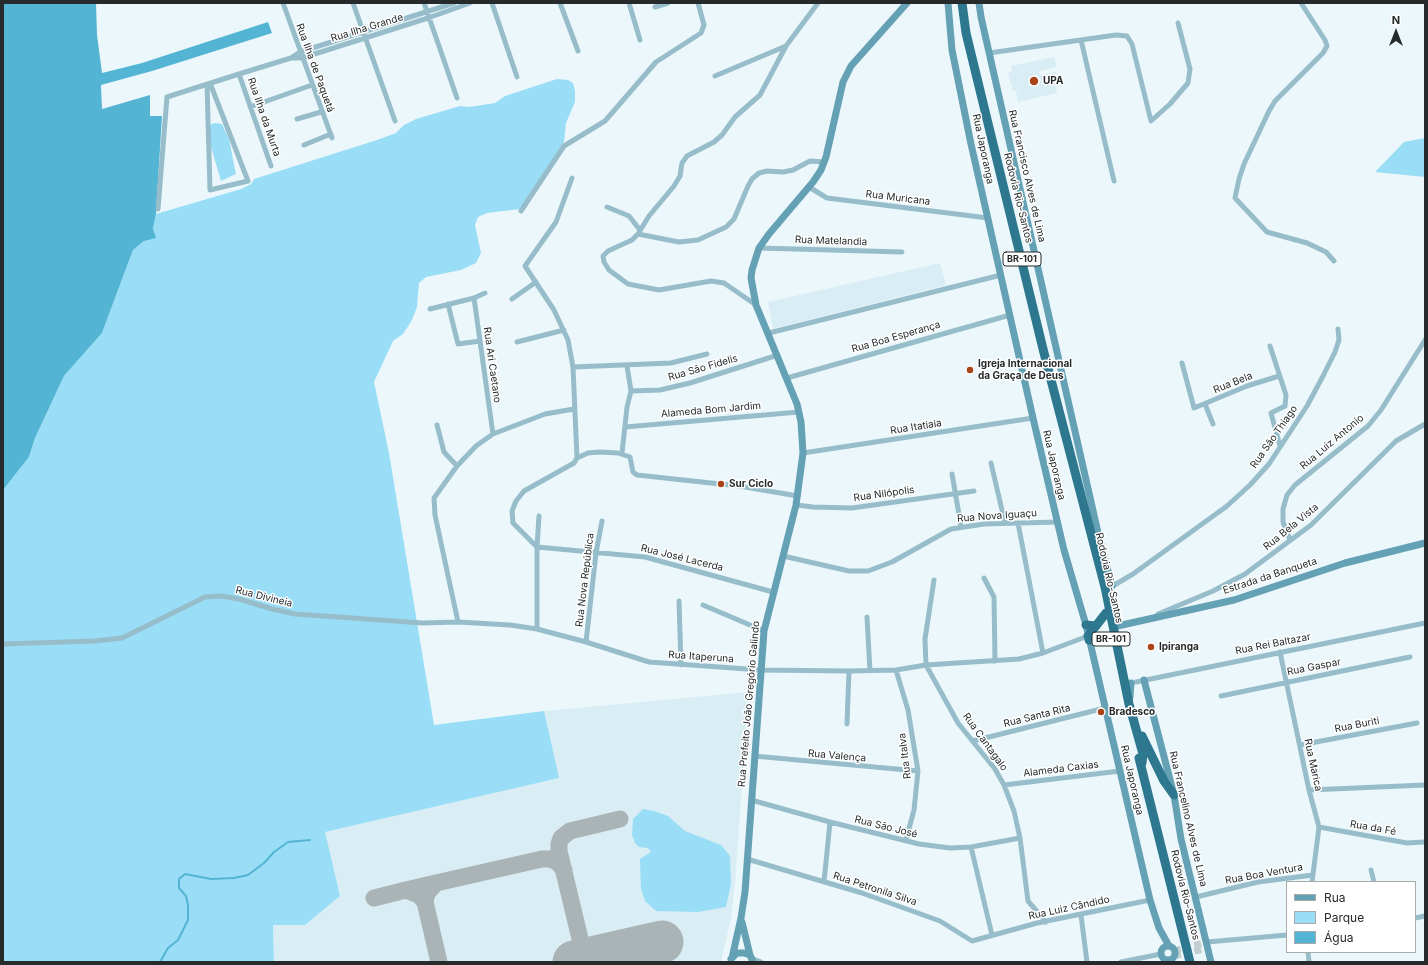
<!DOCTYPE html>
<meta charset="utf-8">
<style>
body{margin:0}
#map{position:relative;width:1428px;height:965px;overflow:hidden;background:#ecf7fb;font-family:Inter,sans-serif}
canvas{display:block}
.frame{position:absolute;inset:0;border:4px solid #262a2b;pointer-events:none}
.legend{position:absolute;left:1286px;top:881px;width:130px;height:72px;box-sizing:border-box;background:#fff;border:1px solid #a8aaaa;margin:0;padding:5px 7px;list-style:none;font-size:12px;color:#262a2b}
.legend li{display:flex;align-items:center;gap:8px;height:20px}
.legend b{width:20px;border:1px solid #a8aaaa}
.north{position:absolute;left:1376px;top:12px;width:40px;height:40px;-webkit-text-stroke:3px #fff;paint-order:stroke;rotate:0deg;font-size:11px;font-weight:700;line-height:16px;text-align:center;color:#262a2b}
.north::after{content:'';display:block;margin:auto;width:14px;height:18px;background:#262a2b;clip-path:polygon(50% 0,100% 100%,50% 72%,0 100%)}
</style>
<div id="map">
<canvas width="1428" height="965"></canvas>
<div class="frame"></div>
<ul class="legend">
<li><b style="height:5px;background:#65a1b5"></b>Rua</li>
<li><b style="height:11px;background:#99def6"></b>Parque</li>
<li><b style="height:11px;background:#53b5d3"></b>Água</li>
</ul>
<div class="north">N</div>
</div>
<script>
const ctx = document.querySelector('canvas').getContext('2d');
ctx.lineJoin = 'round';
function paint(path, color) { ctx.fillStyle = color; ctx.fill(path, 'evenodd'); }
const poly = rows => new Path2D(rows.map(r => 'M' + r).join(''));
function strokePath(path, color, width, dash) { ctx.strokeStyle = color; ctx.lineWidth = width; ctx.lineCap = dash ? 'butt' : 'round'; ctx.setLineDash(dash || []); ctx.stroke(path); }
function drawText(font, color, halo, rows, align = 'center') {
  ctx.font = font + ' Inter,sans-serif'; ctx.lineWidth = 3; ctx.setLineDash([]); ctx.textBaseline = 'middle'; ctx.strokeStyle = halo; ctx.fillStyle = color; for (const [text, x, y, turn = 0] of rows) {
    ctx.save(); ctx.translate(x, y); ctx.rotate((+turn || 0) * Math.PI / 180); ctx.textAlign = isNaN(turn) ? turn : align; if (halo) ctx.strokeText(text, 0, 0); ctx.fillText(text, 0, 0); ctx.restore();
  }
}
const built = poly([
 [1054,57,1057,67,1039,71,1040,75,1056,72,1059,86,1056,88,1057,93,1018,102,1016,91,1013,91,1008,73,1012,72,1011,66],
 [940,263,946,285,773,329,768,302],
 [749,692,735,883,731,918,721,962,274,962,273,925,305,925,340,896,324,832,558,778,544,711]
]);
const green = poly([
 [557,79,568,80,573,83,575,91,575,102,566,123,564,142,520,209,487,213,478,217,475,225,481,253,476,263,461,270,426,277,419,283,417,307,412,320,403,334,393,341,374,382,389,453,434,725,544,711,559,778,325,832,340,896,305,925,273,925,274,962,3,962,3,490,29,457,35,438,64,376,102,333,133,250,144,241,153,230,156,214,241,189,251,184,254,179,377,140,396,133,404,125,416,119,460,106,469,107,495,103,505,96],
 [214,123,222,124,229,139,236,174,221,181,209,140,210,125],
 [1425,138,1425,177,1375,172,1404,142],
 [643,809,654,811,668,816,685,831,721,845,730,856,731,884,726,907,698,912,656,911,645,901,641,889,640,859,651,852,648,848,639,847,635,843,632,835,633,819]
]);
const water = poly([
 [3,3,96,3,97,35,102,73,142,63,268,22,272,33,152,71,101,85,102,109,150,95,150,116,162,116,156,214,153,229,156,238,144,241,133,250,102,333,64,376,35,438,29,457,3,490]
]);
const stream = poly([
 [160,962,168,948,178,940,188,920,188,905,186,896,179,888,179,879,185,874,211,879,234,878,248,875,264,863,274,852,288,842,310,840]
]);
const taxiway = poly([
 [436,883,542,859,550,859,557,862,564,870],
 [374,898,406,890],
 [425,902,427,893,436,883,406,890,419,895,425,902,439,962],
 [581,943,559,851,559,844,561,838,570,831,620,819],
 [570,962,578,956,581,943,587,952,602,956]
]);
const runway = poly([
 [574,962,662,942]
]);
const secondaryTunnel = poly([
 [1174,951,1207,942],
 [1174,956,1208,948]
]);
const street = poly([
 [283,3,332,138],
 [353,3,395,121],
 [424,3,457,98],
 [492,3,517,77],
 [560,3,578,51],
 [629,3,640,40],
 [1301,3,1325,40,1327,46,1323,53,1275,101,1269,111,1244,164,1239,179,1235,198,1267,232,1307,243,1326,252,1334,261],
 [655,7,668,3],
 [1081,40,1114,181],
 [989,53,1116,35,1127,36,1132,44,1151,121,1170,104,1188,83,1190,69,1178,23],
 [291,58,300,52,454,3],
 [239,74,271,166],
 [715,76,786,46],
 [207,84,210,190,248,181,210,83],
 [250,107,312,85],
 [297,119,321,112],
 [304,145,331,134],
 [572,178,556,222,525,266,554,310,568,340,573,367,577,458],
 [809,187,827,198,988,218],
 [607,207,629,216,640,230],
 [158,209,167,97,239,74,291,58,302,58,428,18,470,3],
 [521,211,564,146,605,121,656,62,701,33,704,25,698,3],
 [638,234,679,242,698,240,726,227,734,219,748,186,752,179,759,173,767,171,783,172,793,170,810,161,824,162],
 [759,248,902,252],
 [474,298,493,434],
 [512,299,536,282],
 [448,304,458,344,480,341],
 [756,305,724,283,711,281,659,290,628,284,609,270,604,262,603,256,608,251,632,240,638,234,649,216,674,186,680,176,682,163,687,156,714,142,722,135,735,117,760,95,786,46,818,3],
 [430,309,474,298,485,293],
 [769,333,1001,275],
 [517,342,564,330],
 [1270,346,1286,395,1285,406,1271,413,1280,446],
 [1182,363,1194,408,1247,386,1279,376],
 [573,367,671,363,707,354],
 [787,378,1010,315],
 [631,391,660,390,690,383,778,355],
 [1205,404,1213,424],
 [437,425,444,452,457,466],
 [625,427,799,412],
 [622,453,627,407,631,391,627,366],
 [803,453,1033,418],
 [991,463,1005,523],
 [952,474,961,526],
 [796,505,813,507,852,508,974,491],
 [1018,523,1043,653],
 [1290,540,1283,522,1283,509,1287,495,1295,485,1368,426,1381,410,1425,340],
 [783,556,849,571,868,571,892,562,951,529,984,524,1058,522],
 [984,578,994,597,995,661],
 [934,580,925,639,926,665,958,723,995,769,1004,785,1014,811,1020,838,1028,901,1046,922],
 [1111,587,1133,574,1227,506,1250,485,1269,464,1307,406,1323,376,1335,352,1339,340,1338,329],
 [773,592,645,557,537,547,513,523,512,511,516,501,524,491,574,463,577,458,588,453,599,452,618,453,630,457,633,472,637,475,739,486,798,496],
 [679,601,681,665],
 [703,605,764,631],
 [1158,614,1213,591,1245,574,1311,525,1396,441,1425,424],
 [867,617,870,671],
 [458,622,435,515,434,498,457,466,476,446,493,434,545,414,574,409],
 [537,629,537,547,539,516],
 [586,642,596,553,602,521],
 [3,644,95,641,122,638,205,597,221,596,239,599,272,609,295,614,423,623,458,622,510,625,537,629,586,642,649,662,761,670,849,671,896,670,926,665,1019,659,1043,653,1088,636],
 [1280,652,1309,790,1319,827,1312,882],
 [896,670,908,710,918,771,914,810,906,840],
 [1136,682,1425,623],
 [1221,696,1410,657],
 [847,724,849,671],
 [973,741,1105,708],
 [1300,745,1417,723],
 [754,756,918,771],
 [1004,785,1120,771],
 [1309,790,1425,785],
 [751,800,830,822,919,844,950,848,971,847,1020,838],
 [1319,827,1407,843,1424,842],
 [971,847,992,935],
 [747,859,862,893,940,921,972,941,1037,923,1150,900],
 [1371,870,1374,882],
 [824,882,830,822],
 [1196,897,1258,882,1313,875],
 [1081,915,1087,962],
 [1415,918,1425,916],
 [1207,942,1287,935],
 [1308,952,1309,962],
 [751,958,761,962],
 [1121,962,1161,954]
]);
const secondary = poly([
 [948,3,952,50,971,144,1033,418,1064,550,1086,625,1150,900,1159,928,1169,946],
 [979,3,981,17,1099,537,1112,586],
 [1113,627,1234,600,1345,563,1425,543],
 [1144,680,1174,795,1181,839,1211,962],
 [1130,697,1131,683],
 [742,922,750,955],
 '1161 953a7 7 0 1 1 14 0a7 7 0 1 1-14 0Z',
 [732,958,741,918,745,892,764,631,796,505,803,453,801,422,797,404,756,305,751,278,752,270,759,248,769,234,813,182,821,170,826,157,843,82,851,66,907,3],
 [731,959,737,953,744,953,750,955,753,962]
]);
const highway = poly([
 [962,3,966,33,1044,353,1105,587,1129,704,1143,754,1142,763],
 [1086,625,1096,626],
 [1088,636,1106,613],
 [1089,640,1100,638,1111,640],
 [1142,736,1164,781,1174,795],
 [1139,758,1190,962]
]);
const markers = [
 [1034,81,5,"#aa4418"],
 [970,370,4,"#aa4418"],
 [721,484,4,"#aa4418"],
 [1151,647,4,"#aa4418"],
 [1101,712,4,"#aa4418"]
];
const shields = [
 [1022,259,38],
 [1111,639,38]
];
const shieldNames = [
 ["BR-101",1022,259],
 ["BR-101",1111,639]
];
const streetNames = [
 ["Rua Ilha Grande",367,28,-17],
 ["Rua Ilha de Paquetá",315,68,70],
 ["Rua Ilha da Murta",264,117,71],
 ["Rua Japoranga",983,149,78],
 ["Rua Francisco Alves de Lima",1027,176,77],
 ["Rua Muricana",898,198,7],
 ["Rodovia Rio-Santos",1018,198,76],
 ["Rua Matelandia",831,241,2],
 ["Rua Boa Esperança",896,337,-16],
 ["Rua Ari Caetano",492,365,82],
 ["Rua São Fidelis",703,368,-16],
 ["Rua Bela",1233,383,-22],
 ["Alameda Bom Jardim",711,410,-5],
 ["Rua Itatiaia",916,427,-9],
 ["Rua São Thiago",1274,437,-55],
 ["Rua Luiz Antonio",1332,442,-40],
 ["Rua Japoranga",1054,465,77],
 ["Rua Nilópolis",884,494,-8],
 ["Rua Nova Iguaçu",997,516,-4],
 ["Rua Bela Vista",1291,527,-39],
 ["Rua José Lacerda",682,558,14],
 ["Estrada da Banqueta",1270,576,-18],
 ["Rodovia Rio-Santos",1109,578,77],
 ["Rua Nova República",585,580,-83],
 ["Rua Divineia",264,597,14],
 ["Rua Rei Baltazar",1273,644,-11],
 ["Rua Itaperuna",701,657,4],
 ["Rua Gaspar",1314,667,-11],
 ["Rua Prefeito João Gregório Galindo",749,704,-85],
 ["Rua Santa Rita",1037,716,-14],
 ["Rua Buriti",1357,725,-11],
 ["Rua Cantagalo",985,742,54],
 ["Rua Valença",837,756,5],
 ["Rua Italva",905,756,-97],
 ["Rua Marica",1313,765,78],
 ["Alameda Caxias",1061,769,-7],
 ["Rua Japoranga",1132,780,77],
 ["Rua Francelino Alves de Lima",1188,819,77],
 ["Rua São José",886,827,14],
 ["Rua da Fé",1373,828,10],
 ["Rua Boa Ventura",1264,874,-10],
 ["Rua Petronila Silva",875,889,18],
 ["Rodovia Rio-Santos",1185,895,76],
 ["Rua Luiz Cândido",1069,908,-12]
];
const poiNames = [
 ["UPA",1043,81],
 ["Igreja Internacional",978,364],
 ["da Graça de Deus",978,376],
 ["Sur Ciclo",729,484],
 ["Ipiranga",1159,647],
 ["Bradesco",1109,712]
];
paint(built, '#d9edf4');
paint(green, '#99def6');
paint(water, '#53b5d3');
strokePath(stream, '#53b5d3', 2);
strokePath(taxiway, '#aab3b6', 17);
strokePath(runway, '#aab3b6', 43);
strokePath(secondaryTunnel, '#c4ced1', 7, [7, 3.5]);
strokePath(street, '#97bdca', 5);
strokePath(secondary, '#65a1b5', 7);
strokePath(highway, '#2d788f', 9);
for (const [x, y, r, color] of markers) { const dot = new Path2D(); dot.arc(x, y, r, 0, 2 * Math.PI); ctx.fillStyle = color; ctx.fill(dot); strokePath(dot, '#fff', 1.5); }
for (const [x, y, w] of shields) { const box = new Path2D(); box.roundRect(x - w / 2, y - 7, w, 14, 3); ctx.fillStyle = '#fff'; ctx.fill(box); strokePath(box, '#262a2b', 1); }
drawText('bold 9px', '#262a2b', null, shieldNames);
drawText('10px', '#262a2b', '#fff', streetNames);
drawText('bold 10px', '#262a2b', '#fff', poiNames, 'left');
</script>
